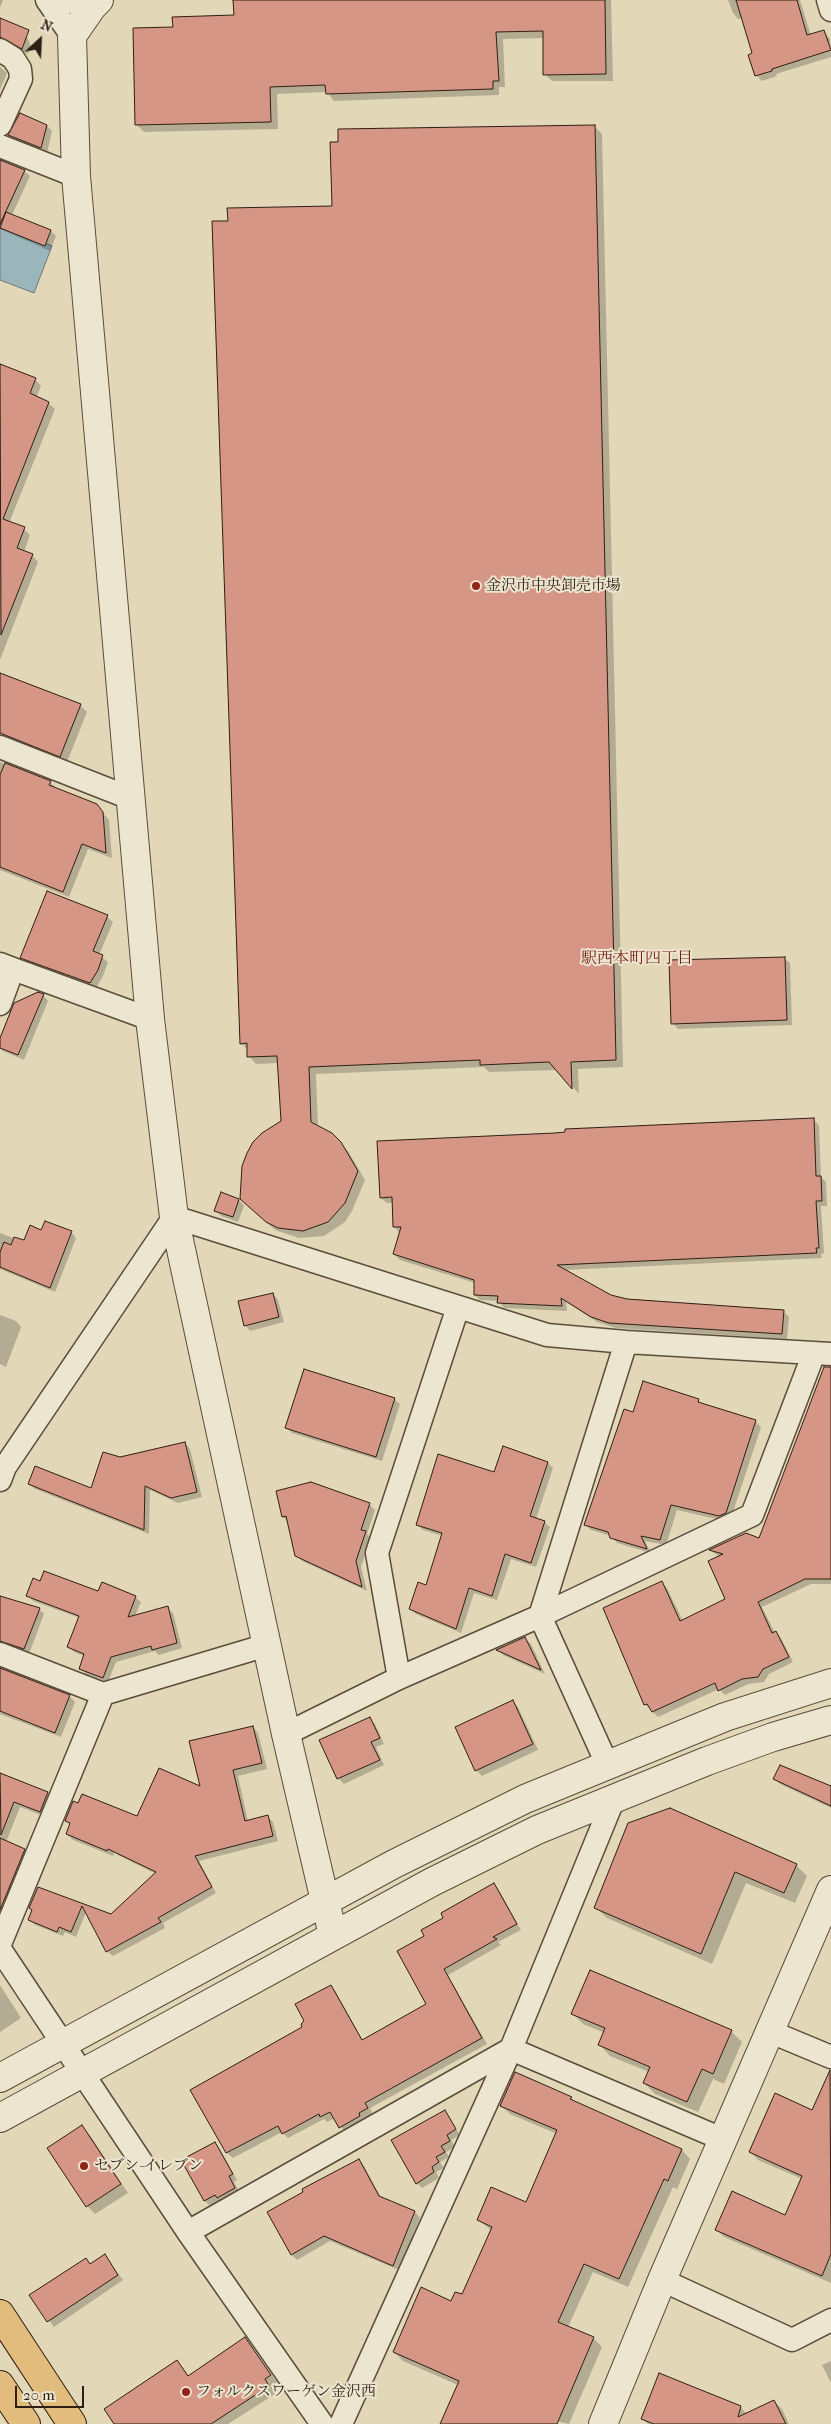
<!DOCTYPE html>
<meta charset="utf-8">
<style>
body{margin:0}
#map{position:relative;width:831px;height:2424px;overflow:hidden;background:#e2d7b7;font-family:"IM FELL French Canon",serif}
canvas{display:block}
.north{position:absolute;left:15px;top:15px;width:50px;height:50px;-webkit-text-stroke:4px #ece5d0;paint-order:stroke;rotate:25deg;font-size:14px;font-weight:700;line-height:20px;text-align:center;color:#2e1e13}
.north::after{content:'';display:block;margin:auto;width:18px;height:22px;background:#2e1e13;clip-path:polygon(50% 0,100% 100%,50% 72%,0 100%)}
.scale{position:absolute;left:15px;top:2386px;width:69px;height:22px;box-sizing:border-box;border:2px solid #2e1e13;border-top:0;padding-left:6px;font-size:15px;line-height:18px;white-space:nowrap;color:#2e1e13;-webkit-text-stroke:4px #ece5d0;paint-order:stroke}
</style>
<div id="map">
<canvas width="831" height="2424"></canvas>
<div class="north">N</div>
<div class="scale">20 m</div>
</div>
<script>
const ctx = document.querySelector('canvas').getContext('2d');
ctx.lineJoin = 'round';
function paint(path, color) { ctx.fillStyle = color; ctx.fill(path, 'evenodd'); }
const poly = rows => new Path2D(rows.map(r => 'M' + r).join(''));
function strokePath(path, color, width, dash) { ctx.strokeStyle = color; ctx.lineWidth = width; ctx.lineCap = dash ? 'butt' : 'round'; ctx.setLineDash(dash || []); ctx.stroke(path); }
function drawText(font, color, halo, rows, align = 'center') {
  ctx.font = font + ' "IM FELL French Canon","Noto Serif JP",serif'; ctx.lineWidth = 4; ctx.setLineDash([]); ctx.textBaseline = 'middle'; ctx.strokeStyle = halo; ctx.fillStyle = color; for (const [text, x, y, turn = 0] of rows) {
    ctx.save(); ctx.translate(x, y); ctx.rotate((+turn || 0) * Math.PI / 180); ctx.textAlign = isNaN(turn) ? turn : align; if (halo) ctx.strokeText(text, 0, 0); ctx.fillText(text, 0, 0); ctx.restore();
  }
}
const water = poly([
 [0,224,52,246,34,293,0,280,0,224]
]);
const shadow = poly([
 [0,0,3,0,0,8],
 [235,0,611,0,613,81,552,81,545,74,544,38,503,39,505,87,499,87,499,95,334,101,327,92,277,94,278,129,144,132,137,125,174,28,235,17],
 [728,0,800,0,811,36,825,33,830,39,831,57,776,74,777,76,762,81,756,75,754,54,743,18,738,19,733,13],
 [0,19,25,33,31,46,28,54,6,42,0,45],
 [0,67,7,73,0,90],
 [47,126,52,131,47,153,15,140,10,135],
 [594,126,602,134,623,1067,578,1069,579,1094,557,1070,489,1072,484,1067,316,1074,318,1127,331,1134,348,1151,365,1180,352,1211,345,1222,324,1236,299,1238,275,1230,250,1207,282,1122,279,1063,256,1064,249,1056,248,1050,241,1043,229,222,333,207],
 [0,161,24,171,30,176,12,215,51,231,56,236,50,251,0,229],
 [0,366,35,379,41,386,36,398,48,403,55,409,9,523,24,529,30,535,24,552,32,555,38,562,0,660],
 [0,674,80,705,87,712,67,762,0,742],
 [0,762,50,782,56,788,96,805,109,820,112,858,88,849,69,897,0,870],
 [107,917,113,922,99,955,108,962,103,976,96,988,27,963,22,957],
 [784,958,790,963,792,1025,678,1029,673,1023],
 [43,995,48,1001,24,1060,3,1051,0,1048,0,1041],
 [813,1119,819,1125,821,1177,826,1182,827,1206,821,1206,824,1253,821,1254,822,1258,563,1270,610,1296,626,1301,783,1311,789,1317,787,1339,616,1328,597,1322,566,1302,567,1311,504,1308,499,1301,480,1300,475,1295,475,1283,400,1260,394,1254,400,1233,394,1227,393,1203,387,1203,381,1198,555,1135],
 [222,1194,239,1200,244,1206,238,1222,221,1216,216,1210],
 [42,1231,71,1232,76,1238,55,1292,0,1269,0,1233,24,1242],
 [273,1294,278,1300,284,1322,250,1331,245,1325],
 [0,1315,16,1321,21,1327,6,1367,0,1364],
 [831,1372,831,1584,811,1584,762,1607,775,1633,781,1638,793,1662,769,1674,764,1682,748,1684,725,1695,719,1689,658,1717,645,1704,662,1583,667,1588,683,1621,727,1600,720,1557,711,1551,746,1534,760,1540],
 [394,1399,400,1404,382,1461,292,1433,286,1427],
 [698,1400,703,1405,755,1421,761,1427,731,1518,725,1521,677,1510,666,1545,645,1541,651,1553,617,1543,611,1536,591,1530,586,1525,634,1413],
 [185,1443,190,1449,202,1497,178,1503,150,1490,149,1534,35,1489,29,1484,92,1490,120,1459],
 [548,1463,553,1468,536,1519,544,1522,550,1527,536,1567,511,1559,497,1600,474,1593,461,1633,416,1614,410,1608,427,1586,443,1536,423,1530,418,1525,495,1474],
 [277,1492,369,1504,375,1510,367,1534,371,1538,361,1567,367,1591,302,1561,296,1555,288,1522,283,1517],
 [41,1582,98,1593,135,1597,141,1602,135,1616,167,1608,173,1613,182,1648,159,1655,155,1651,116,1662,108,1682,86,1674,80,1668,84,1656,74,1652,69,1647,80,1618,33,1601,28,1596],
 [0,1597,39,1609,44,1614,29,1654,0,1649],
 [525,1638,531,1644,545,1674,503,1655,499,1650],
 [0,1669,69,1696,75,1702,61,1737,0,1714],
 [513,1702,518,1707,538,1750,482,1776,476,1770],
 [370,1718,375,1724,384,1744,376,1747,384,1765,344,1784,338,1778],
 [253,1727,258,1733,267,1769,238,1776,248,1821,267,1816,273,1822,278,1841,199,1861,216,1893,163,1923,165,1928,113,1956,107,1951,86,1912,76,1937,65,1932,63,1936,35,1925,29,1920,38,1889,111,1916,156,1874,114,1853,113,1856,73,1840,67,1834,71,1825,66,1821,138,1818,201,1789],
 [0,1775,48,1793,53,1798,46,1817,20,1807,6,1842,24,1850,30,1856,10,1903,0,1898],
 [775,1778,831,1787,831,1808,780,1784],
 [629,1824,796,1865,807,1876,795,1903,746,1883,712,1964,607,1918,596,1908],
 [494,1884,499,1890,521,1930,498,1942,501,1945,448,1975,487,2044,370,2108,373,2114,364,2119,365,2122,345,2132,335,2118,327,2122,324,2119,288,2138,282,2132,233,2158,227,2153,192,2090,304,2027,331,1986,336,1992,363,2041,428,2005,426,1936,445,1918],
 [0,1985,21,2018,0,2032],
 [573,2014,731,2031,742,2042,724,2084,713,2079,698,2112,655,2094,644,2083,649,2072,610,2056,600,2045,605,2033,583,2024],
 [830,2073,831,2074,831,2283,724,2237,716,2229,786,2217,802,2179,758,2160,750,2152,812,2111],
 [571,2098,577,2104,682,2150,690,2159,677,2189,673,2187,628,2287,593,2272,568,2327,593,2338,602,2347,569,2424,556,2421,554,2424,442,2424,458,2385,403,2361,394,2352,451,2303,463,2296,492,2231,479,2220,527,2203,557,2134,510,2114,501,2106],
 [444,2111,460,2135,451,2140,455,2147,446,2152,449,2157,440,2162,444,2168,436,2172,439,2178,422,2188,417,2183],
 [81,2126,90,2135,128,2193,95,2214,87,2206],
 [215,2143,220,2149,237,2180,234,2182,240,2193,224,2203,221,2200,210,2206,205,2201,183,2161],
 [359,2160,364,2166,382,2199,415,2212,420,2218,399,2270,330,2241,297,2260,292,2255,269,2213],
 [105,2256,123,2280,54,2327,31,2296,86,2259,91,2264],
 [245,2339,277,2382,271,2386,275,2394,228,2424,115,2424,177,2361,189,2376],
 [831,2361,831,2383,822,2365],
 [660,2375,741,2408,747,2414,774,2401,782,2409,789,2424,648,2424,642,2418]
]);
const building = poly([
 [233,0,605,0,606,74,543,75,543,31,496,32,499,81,493,81,493,89,326,94,325,85,270,87,271,122,135,125,133,28,173,27,172,17,234,15,233,0],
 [736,0,797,0,807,35,824,30,831,50,772,69,772,71,755,76,748,55,752,53,736,0],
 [0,18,29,30,22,49,0,37,0,18],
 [20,113,47,125,41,148,8,135,20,113],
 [595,125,616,1060,571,1062,572,1089,549,1062,480,1065,480,1060,309,1067,311,1122,332,1133,341,1142,358,1171,345,1203,328,1222,303,1231,278,1228,266,1222,240,1199,242,1166,247,1153,253,1142,262,1133,281,1121,277,1056,247,1057,247,1043,240,1044,212,221,228,221,227,208,332,206,330,142,338,142,338,129,595,125],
 [0,160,25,170,0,224,0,160],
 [6,212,51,230,45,246,0,228,6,212],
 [0,364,36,378,30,393,49,402,3,519,25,527,17,548,33,554,1,635,0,364],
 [0,673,81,704,60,757,0,733,0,673],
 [5,763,51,781,49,785,97,804,103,812,106,853,82,844,63,892,0,867,0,775,5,763],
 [47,891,108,915,93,951,103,955,98,970,90,983,20,958,47,891],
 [785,957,787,1020,671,1024,669,960,785,957],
 [38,992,44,994,18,1055,0,1048,0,1038,14,1003,38,992],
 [814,1118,816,1176,821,1176,822,1201,816,1201,819,1248,816,1248,817,1253,557,1265,611,1295,627,1299,784,1310,782,1334,609,1323,591,1317,561,1298,562,1306,497,1303,498,1296,474,1295,474,1280,393,1254,401,1227,393,1227,392,1197,380,1198,377,1141,555,1133,565,1132,565,1129,814,1118],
 [221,1192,239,1199,233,1217,214,1211,221,1192],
 [45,1221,72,1231,50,1288,0,1267,0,1252,4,1242,11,1245,14,1237,24,1240,30,1225,41,1230,45,1221],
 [273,1293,279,1317,244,1326,238,1301,273,1293],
 [824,1367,831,1367,831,1579,805,1579,758,1602,772,1633,776,1631,789,1657,763,1669,758,1677,742,1679,718,1691,715,1683,652,1712,647,1704,644,1705,603,1608,662,1581,680,1621,725,1599,708,1561,723,1554,709,1550,746,1533,759,1538,824,1367],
 [304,1369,395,1398,376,1457,285,1428,304,1369],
 [643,1381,699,1399,698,1402,756,1420,726,1513,719,1516,671,1505,660,1540,641,1536,647,1549,610,1538,608,1532,584,1525,624,1409,633,1412,643,1381],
 [185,1442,197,1492,171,1498,145,1486,144,1530,28,1484,35,1466,91,1488,103,1452,120,1457,185,1442],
 [503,1446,548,1462,530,1516,545,1521,531,1563,505,1554,492,1596,469,1588,456,1629,409,1609,418,1582,426,1585,442,1533,416,1525,438,1454,494,1472,503,1446],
 [311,1482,370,1503,361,1530,366,1531,356,1561,362,1587,295,1556,286,1516,282,1517,276,1491,311,1482],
 [44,1571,98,1591,102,1582,136,1596,128,1617,168,1606,177,1643,152,1650,151,1646,111,1657,103,1678,79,1669,84,1654,67,1647,79,1616,26,1596,33,1578,40,1581,44,1571],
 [0,1596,40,1608,24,1649,0,1641,0,1596],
 [525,1637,541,1670,496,1650,525,1637],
 [0,1668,70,1695,55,1733,0,1711,0,1668],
 [513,1700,533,1744,475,1771,455,1727,513,1700],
 [370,1717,380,1738,371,1742,380,1760,337,1779,319,1740,370,1717],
 [253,1726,262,1763,233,1770,245,1821,268,1815,273,1836,195,1856,212,1887,158,1918,161,1922,106,1952,82,1906,71,1932,59,1927,57,1932,28,1920,32,1910,29,1908,38,1887,111,1914,156,1872,108,1849,107,1851,66,1834,70,1823,65,1821,73,1801,78,1803,82,1794,137,1816,159,1768,200,1786,189,1741,253,1726],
 [780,1765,831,1786,831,1806,773,1779,780,1765],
 [0,1773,48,1792,40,1812,14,1802,1,1835,0,1773],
 [670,1808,797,1864,784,1893,735,1872,701,1954,594,1908,628,1823,670,1808],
 [0,1838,25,1849,0,1910,0,1838],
 [494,1883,517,1924,493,1937,497,1939,444,1969,482,2038,365,2103,368,2108,359,2113,360,2116,339,2128,330,2112,320,2117,319,2114,282,2134,278,2126,226,2153,190,2090,302,2027,301,2024,304,2021,295,2004,331,1985,362,2040,426,2004,397,1951,424,1936,421,1930,443,1918,441,1913,494,1883],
 [590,1970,732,2030,713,2074,702,2069,687,2102,643,2083,650,2067,598,2045,605,2028,571,2014,590,1970],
 [830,2070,831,2254,822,2276,715,2230,732,2191,785,2215,802,2176,749,2152,775,2093,812,2110,830,2070],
 [515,2072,572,2097,570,2099,682,2149,668,2181,664,2179,619,2279,584,2264,558,2322,594,2337,557,2424,440,2424,459,2381,393,2352,421,2287,451,2301,455,2292,462,2294,492,2227,477,2220,491,2187,526,2202,557,2130,500,2106,515,2072],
 [445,2110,456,2129,447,2135,450,2141,441,2146,445,2152,436,2157,439,2162,432,2167,434,2172,416,2184,391,2140,445,2110],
 [82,2125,121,2184,86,2207,47,2148,82,2125],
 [215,2142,233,2174,229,2176,235,2188,217,2198,215,2195,204,2201,181,2160,215,2142],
 [359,2159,379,2196,415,2211,393,2266,324,2236,291,2255,267,2212,303,2192,302,2189,359,2159],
 [105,2254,118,2275,47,2322,29,2295,86,2258,90,2264,105,2254],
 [245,2337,271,2375,265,2379,269,2386,211,2424,114,2424,104,2409,177,2360,188,2376,245,2337],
 [659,2373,741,2406,738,2417,774,2400,786,2424,654,2424,641,2419,659,2373]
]);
const minor = poly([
 [47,0,72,36],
 [64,0,92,7],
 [828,0,831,10],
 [0,50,13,58,20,69,21,79,0,125],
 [0,146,76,176],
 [0,747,130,798],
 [0,964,13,969,0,1004],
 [13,969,150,1019],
 [0,1480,5,1467,174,1217,547,1335,626,1342,831,1354],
 [0,1654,103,1694,267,1645],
 [399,1678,377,1553,458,1307],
 [286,1734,399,1678,540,1616,752,1515,814,1353],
 [607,1764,540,1616,626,1342],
 [0,1944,103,1694],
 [0,1949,188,2232,322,2424],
 [771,2032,831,2057],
 [188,2232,511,2049,722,2139],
 [662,2280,792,2340,831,2320],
 [341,2424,511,2049,614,1798]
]);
const tertiary = poly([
 [99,0,92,7,72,36,76,176,150,1019,174,1217,286,1734,333,1935],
 [0,2078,394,1864,525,1799,725,1717,831,1683],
 [0,2118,432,1882,537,1830,707,1761,773,1737,831,1720],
 [603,2424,662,2280,831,1890]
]);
const primary = poly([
 [0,2314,72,2424],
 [0,2385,26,2424]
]);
const markers = [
 [476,586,5,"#8f2418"],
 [84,2166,5,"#8f2418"],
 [186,2392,5,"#8f2418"]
];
const poiNames = [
 ["金沢市中央卸売市場",486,586],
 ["セブン-イレブン",94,2166],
 ["フォルクスワーゲン金沢西",196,2392]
];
const neighbourhoodNames = [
 ["駅西本町四丁目",637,959]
];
paint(water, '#9bb6bb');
strokePath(water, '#6f7978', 1);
paint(shadow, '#0003');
paint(building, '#d69686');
strokePath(building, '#2e1e13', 1);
strokePath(minor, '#5b4c3c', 25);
strokePath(tertiary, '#5b4c3c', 30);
strokePath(primary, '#2e1e13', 30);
strokePath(minor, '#ece5d0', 22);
strokePath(tertiary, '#ece5d0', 28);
strokePath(primary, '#e1bc7c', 28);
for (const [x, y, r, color] of markers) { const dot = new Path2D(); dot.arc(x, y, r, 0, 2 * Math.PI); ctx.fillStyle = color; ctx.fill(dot); strokePath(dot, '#ece5d0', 2); }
drawText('15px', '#2e1e13', '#ece5d0', poiNames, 'left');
drawText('16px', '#7a1f14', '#ece5d0', neighbourhoodNames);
</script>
